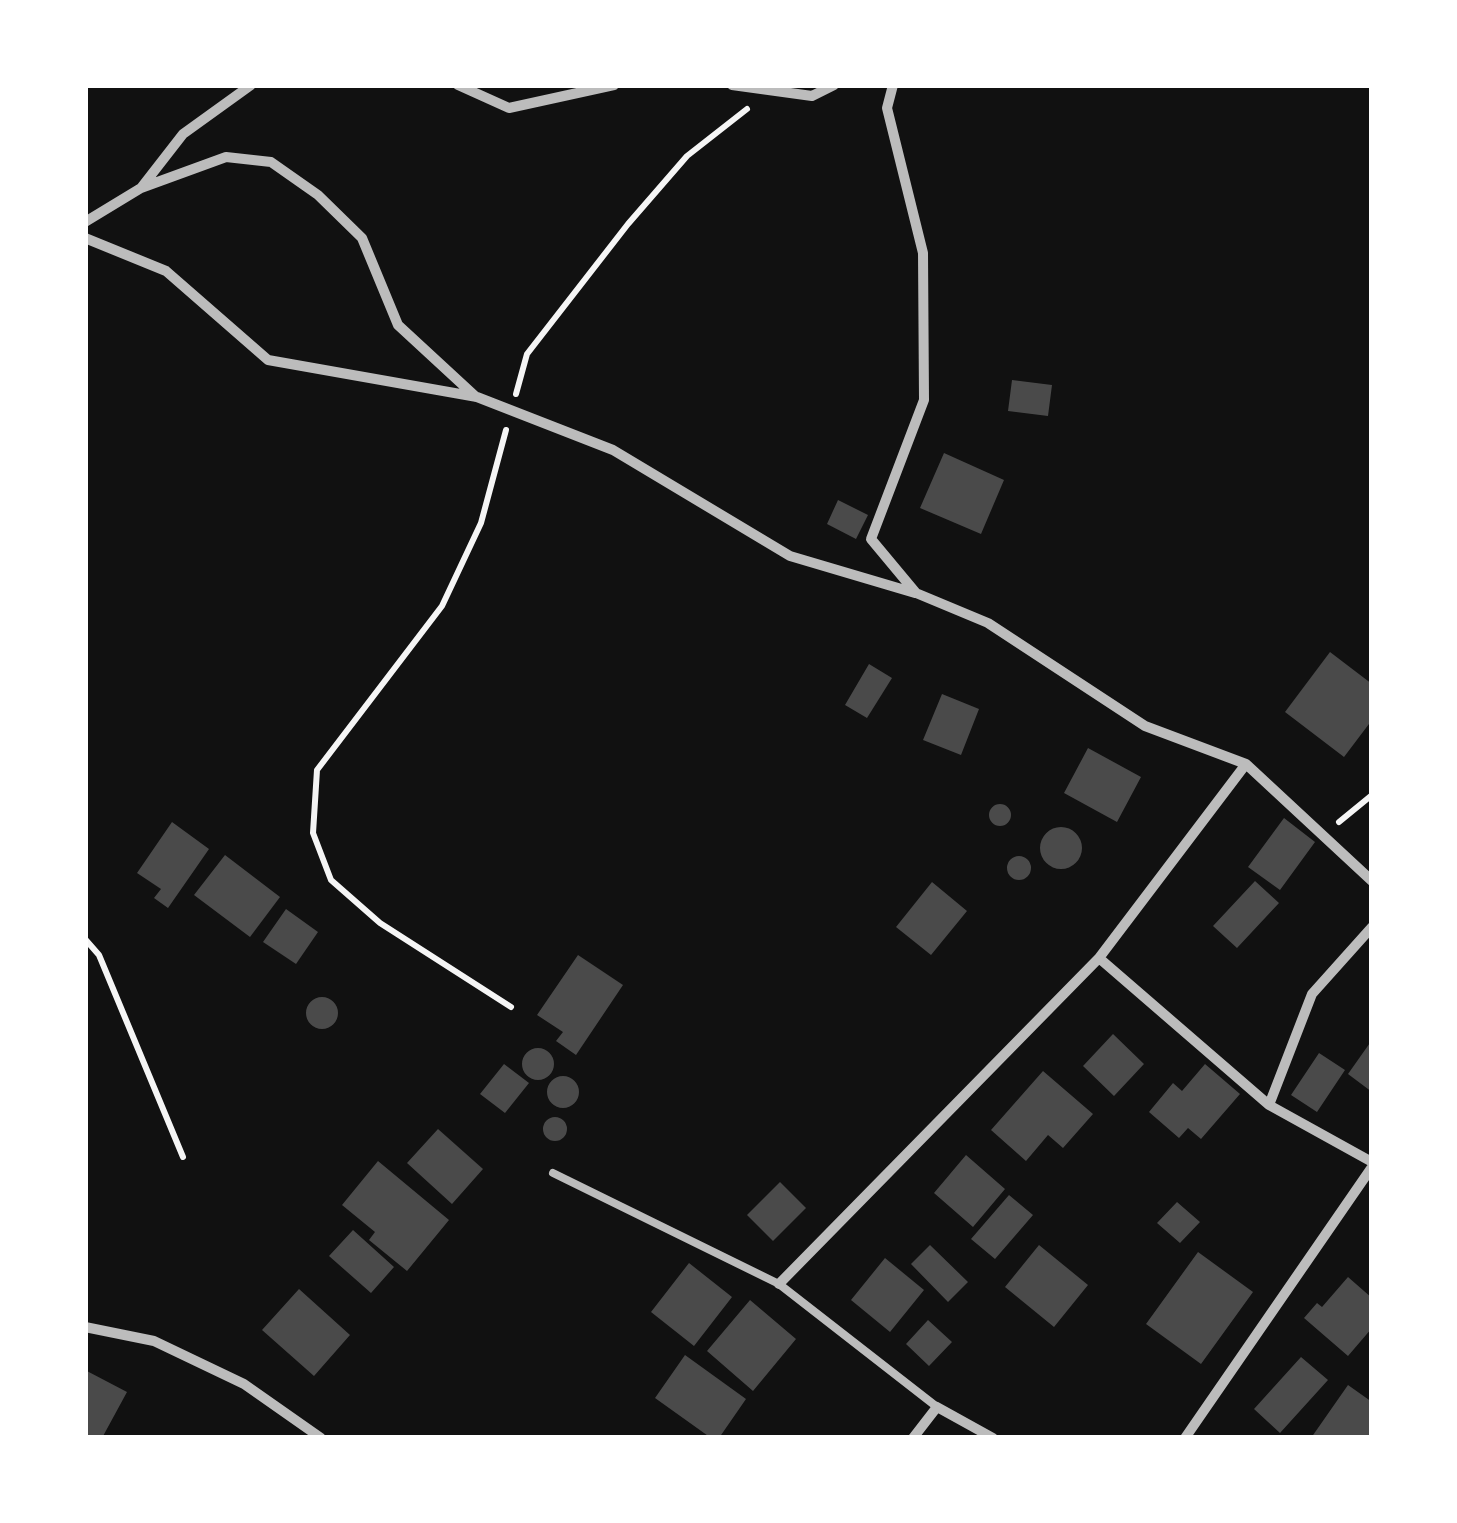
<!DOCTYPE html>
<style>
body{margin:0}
#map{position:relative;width:1457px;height:1523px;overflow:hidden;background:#111;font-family:Raleway,sans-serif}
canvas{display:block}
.frame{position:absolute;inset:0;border:88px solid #fff;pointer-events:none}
</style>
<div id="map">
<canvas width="1457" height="1523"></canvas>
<div class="frame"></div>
</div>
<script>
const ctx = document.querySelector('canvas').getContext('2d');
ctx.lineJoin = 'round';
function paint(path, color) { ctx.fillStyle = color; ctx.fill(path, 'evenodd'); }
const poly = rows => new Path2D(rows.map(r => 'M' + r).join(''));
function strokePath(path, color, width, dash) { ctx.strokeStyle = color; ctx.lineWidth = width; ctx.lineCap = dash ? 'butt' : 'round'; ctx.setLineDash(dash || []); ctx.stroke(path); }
const building = poly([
 [1012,380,1052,385,1048,416,1008,411],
 [944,453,1004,480,981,534,920,508],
 [838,500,868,515,856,539,827,524],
 [1330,652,1372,684,1372,720,1344,757,1285,712],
 [869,664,892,678,867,718,845,705],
 [942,694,979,709,961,755,923,740],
 [1088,748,1141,777,1117,822,1064,793],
 '989 815a11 11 0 1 1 22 0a11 11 0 1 1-22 0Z',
 [1284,818,1315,842,1280,890,1248,867],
 [172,822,209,849,168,908,154,898,161,889,137,873],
 '1040 848a21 21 0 1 1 42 0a21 21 0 1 1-42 0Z',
 [225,855,280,897,250,937,194,895],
 '1007 868a12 12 0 1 1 24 0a12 12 0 1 1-24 0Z',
 [1255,881,1279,903,1237,948,1213,926],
 [932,882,967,911,931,955,896,927],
 [286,909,318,932,296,964,263,942],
 [578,955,623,985,576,1055,556,1041,563,1032,537,1015],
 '306 1013a16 16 0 1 1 32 0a16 16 0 1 1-32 0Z',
 [1113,1034,1144,1064,1114,1096,1083,1066],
 [1372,1040,1372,1092,1348,1074],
 '522 1064a16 16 0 1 1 32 0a16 16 0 1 1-32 0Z',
 [1319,1053,1345,1070,1317,1112,1291,1095],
 [504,1064,529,1083,505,1113,480,1094],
 [1205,1064,1240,1094,1201,1139,1188,1128,1179,1138,1149,1112,1173,1083,1182,1091],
 [1043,1071,1093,1114,1063,1148,1048,1135,1026,1161,991,1130],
 '547 1092a16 16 0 1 1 32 0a16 16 0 1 1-32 0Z',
 '543 1129a12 12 0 1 1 24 0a12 12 0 1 1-24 0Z',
 [438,1129,483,1169,452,1204,407,1163],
 [966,1155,1005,1189,973,1227,934,1193],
 [378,1161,449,1220,407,1271,369,1240,375,1232,342,1205],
 [780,1182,806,1208,773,1241,747,1215],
 [1009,1195,1033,1215,995,1259,971,1239],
 [1177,1202,1200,1222,1180,1243,1157,1223],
 [353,1230,394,1267,371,1293,329,1256],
 [930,1245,968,1282,948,1302,911,1264],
 [1039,1245,1088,1285,1054,1327,1005,1287],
 [1198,1252,1253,1292,1201,1364,1146,1324],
 [885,1258,924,1290,890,1332,851,1300],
 [689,1263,732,1297,694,1346,651,1312],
 [1348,1277,1372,1298,1372,1328,1348,1356,1304,1318,1317,1303,1322,1307],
 [299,1289,350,1335,314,1376,262,1330],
 [750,1300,796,1339,753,1391,707,1351],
 [928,1320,952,1342,929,1366,906,1344],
 [685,1355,746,1399,719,1438,711,1438,655,1398],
 [1301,1357,1328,1380,1280,1433,1254,1409],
 [85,1370,127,1392,102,1438,85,1436],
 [1348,1385,1372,1402,1372,1438,1311,1438]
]);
const path = poly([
 [516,394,527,354,628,224,687,156,747,109],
 [506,430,481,523,442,606,317,770,313,833,331,880,380,923,511,1007],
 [1339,822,1372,795],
 [85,939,99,955,183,1157]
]);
const service = poly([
 [553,1173,779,1284,937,1407]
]);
const minor = poly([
 [458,85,509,108,614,85],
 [732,85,812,96,834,85],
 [893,85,887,108,923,253,924,400,871,539,916,593,988,623,1145,726,1246,764,1372,881],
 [141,188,226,157,271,162,318,195,362,238,398,325,476,397],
 [85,222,141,188,183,134,251,85],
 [85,238,166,271,268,360,477,397,613,450,790,556,915,593],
 [1099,958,1269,1105,1372,1162],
 [1269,1105,1312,994,1372,927],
 [779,1284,1099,958,1246,764],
 [85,1327,154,1341,244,1384,321,1438],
 [913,1438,937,1407,993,1438],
 [1185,1438,1372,1167]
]);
paint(building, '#4a4a4a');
strokePath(path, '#f5f5f5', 6);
strokePath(service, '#bcbcbc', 8);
strokePath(minor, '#bcbcbc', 10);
</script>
